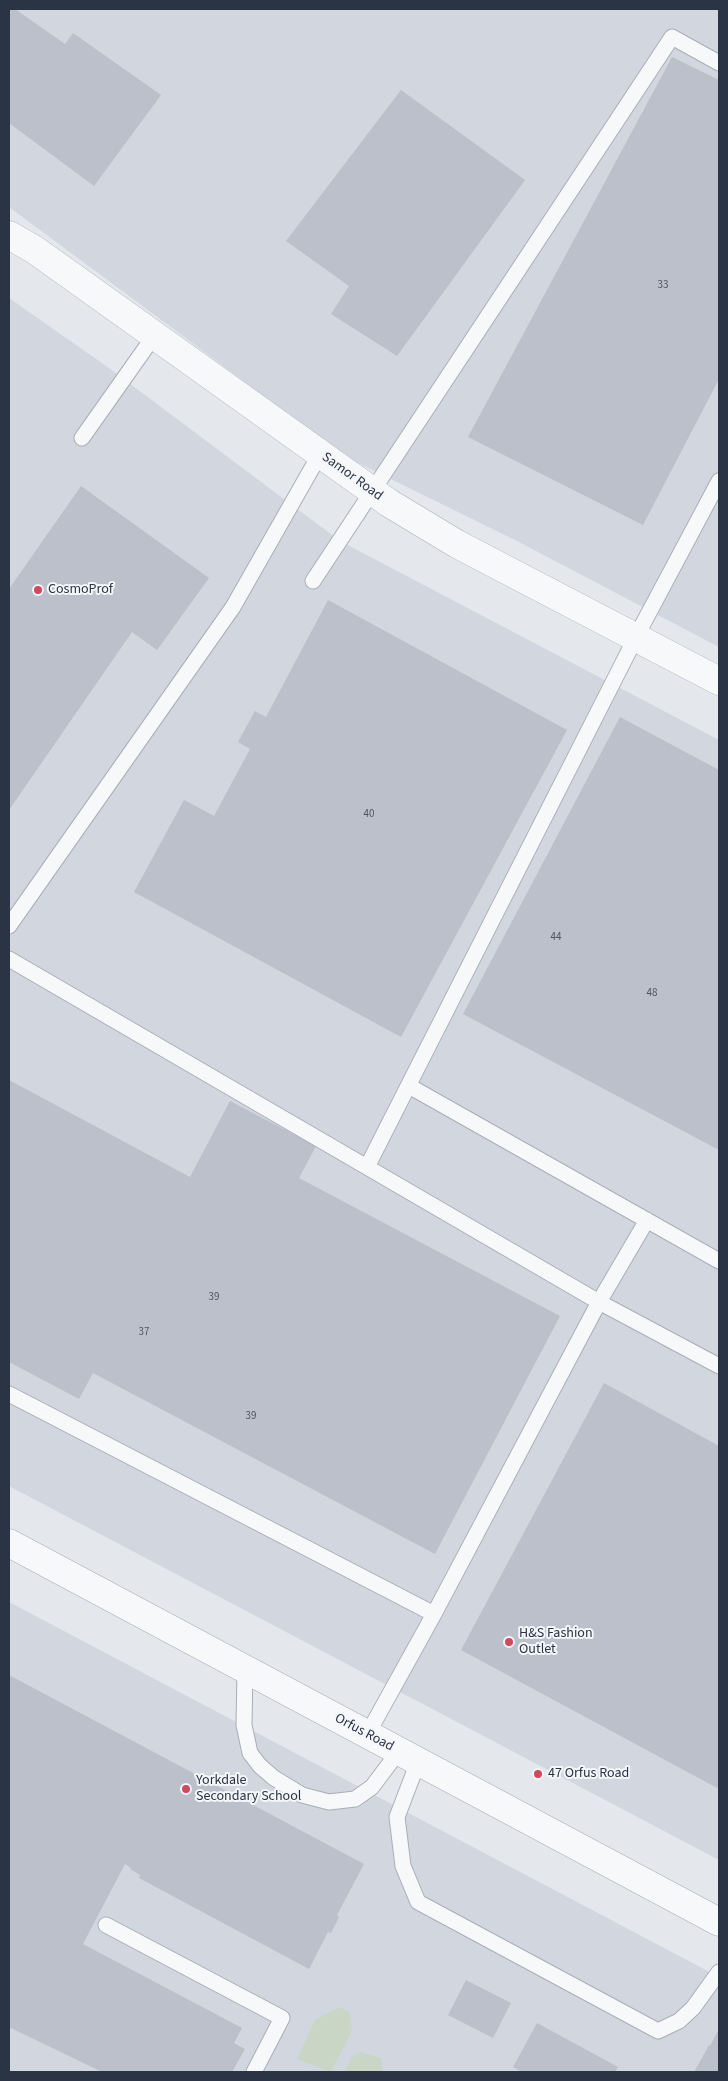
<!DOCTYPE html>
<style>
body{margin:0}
#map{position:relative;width:728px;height:2081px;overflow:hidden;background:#e4e7ec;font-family:"Source Sans 3",sans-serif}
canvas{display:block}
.frame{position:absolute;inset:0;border:10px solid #2b3445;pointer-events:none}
</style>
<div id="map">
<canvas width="728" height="2081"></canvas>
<div class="frame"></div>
</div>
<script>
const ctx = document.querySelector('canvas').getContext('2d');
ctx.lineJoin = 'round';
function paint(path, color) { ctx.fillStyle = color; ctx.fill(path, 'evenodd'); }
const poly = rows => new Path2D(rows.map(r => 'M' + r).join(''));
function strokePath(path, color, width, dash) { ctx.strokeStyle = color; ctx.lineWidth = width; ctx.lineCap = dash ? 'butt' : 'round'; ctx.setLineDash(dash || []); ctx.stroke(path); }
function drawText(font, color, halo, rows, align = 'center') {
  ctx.font = font + ' "Source Sans 3",sans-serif'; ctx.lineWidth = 4; ctx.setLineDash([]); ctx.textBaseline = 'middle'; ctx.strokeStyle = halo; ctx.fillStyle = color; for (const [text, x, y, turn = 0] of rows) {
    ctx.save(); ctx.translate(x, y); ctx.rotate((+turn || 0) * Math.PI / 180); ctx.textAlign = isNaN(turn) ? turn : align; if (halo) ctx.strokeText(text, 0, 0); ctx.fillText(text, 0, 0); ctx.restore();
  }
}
const built = poly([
 [9,9,719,9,719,647,517,541,346,457,9,207],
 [9,298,109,368,340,541,719,740,719,1860,9,1486],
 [9,1602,719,1977,719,2072,9,2072]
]);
const green = poly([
 [339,2007,350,2012,352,2031,331,2072,297,2059,315,2020],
 [361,2052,381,2058,383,2072,344,2072,353,2056]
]);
const building = poly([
 [9,9,15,9,65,44,73,33,161,95,94,186,9,123],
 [672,57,719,80,719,379,643,525,468,437],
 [401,90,525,180,397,356,331,314,349,286,286,241],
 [81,486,209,578,157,650,132,632,9,810,9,589],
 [328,600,567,730,401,1037,134,892,184,800,214,816,250,749,238,742,255,711,266,717],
 [620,717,719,770,719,1150,463,1014],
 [9,1080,190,1177,230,1101,316,1146,299,1178,560,1316,435,1554,93,1373,79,1399,9,1362],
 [604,1383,719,1446,719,1789,461,1650],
 [9,1675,364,1864,337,1915,339,1917,331,1933,328,1932,309,1969,139,1878,140,1875,130,1869,131,1868,125,1864,83,1944,242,2028,234,2043,245,2049,232,2072,102,2072,9,2027],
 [466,1980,511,2003,493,2038,448,2015],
 [537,2023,618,2067,615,2072,522,2072,513,2067],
 [719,2029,719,2072,694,2072,709,2045,710,2046]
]);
const service = poly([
 [82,438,154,336],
 [313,581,672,37,719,63],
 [9,926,233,607,320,454],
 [9,959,599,1302,647,1220],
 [409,1086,719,1261],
 [367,1167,636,637,719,481],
 [9,1394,434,1614],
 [245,1670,244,1725,250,1753,260,1766,274,1778,302,1795,329,1802,355,1799,372,1787,399,1751],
 [367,1735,434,1614,599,1302,719,1366],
 [418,1762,397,1817,403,1866,418,1902,658,2031,679,2021,693,2008,719,1972],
 [106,1925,282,2018,254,2072]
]);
const minor = poly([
 [9,235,35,250,389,503,457,544,719,681]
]);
const tertiary = poly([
 [9,1543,719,1922]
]);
const markers = [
 [38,590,5,"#d1495b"],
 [509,1642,5,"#d1495b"],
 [538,1774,5,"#d1495b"],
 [186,1789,5,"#d1495b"]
];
const numberNames = [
 ["33",663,286],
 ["40",369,815],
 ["44",556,938],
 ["48",652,994],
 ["39",214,1298],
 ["37",144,1333],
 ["39",251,1417]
];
const streetNames = [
 ["Samor Road",352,477,36],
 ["Orfus Road",364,1733,28]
];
const poiNames = [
 ["CosmoProf",48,590],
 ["H&S Fashion",519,1634],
 ["Outlet",519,1650],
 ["47 Orfus Road",548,1774],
 ["Yorkdale",196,1781],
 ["Secondary School",196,1797]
];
paint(built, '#d2d6de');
paint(green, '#c9d6c5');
paint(building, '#bbc0ca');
strokePath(service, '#a9aeb7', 17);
strokePath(minor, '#a9aeb7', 29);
strokePath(tertiary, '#a9aeb7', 29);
strokePath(service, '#f7f8fa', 15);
strokePath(minor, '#f7f8fa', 28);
strokePath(tertiary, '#f7f8fa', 28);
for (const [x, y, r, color] of markers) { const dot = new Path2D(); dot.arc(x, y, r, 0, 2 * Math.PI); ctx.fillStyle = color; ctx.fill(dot); strokePath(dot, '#f4f6f9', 2); }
drawText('11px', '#4f5766', null, numberNames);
drawText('14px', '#2b3445', '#f4f6f9', streetNames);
drawText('14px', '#2b3445', '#f4f6f9', poiNames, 'left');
</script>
